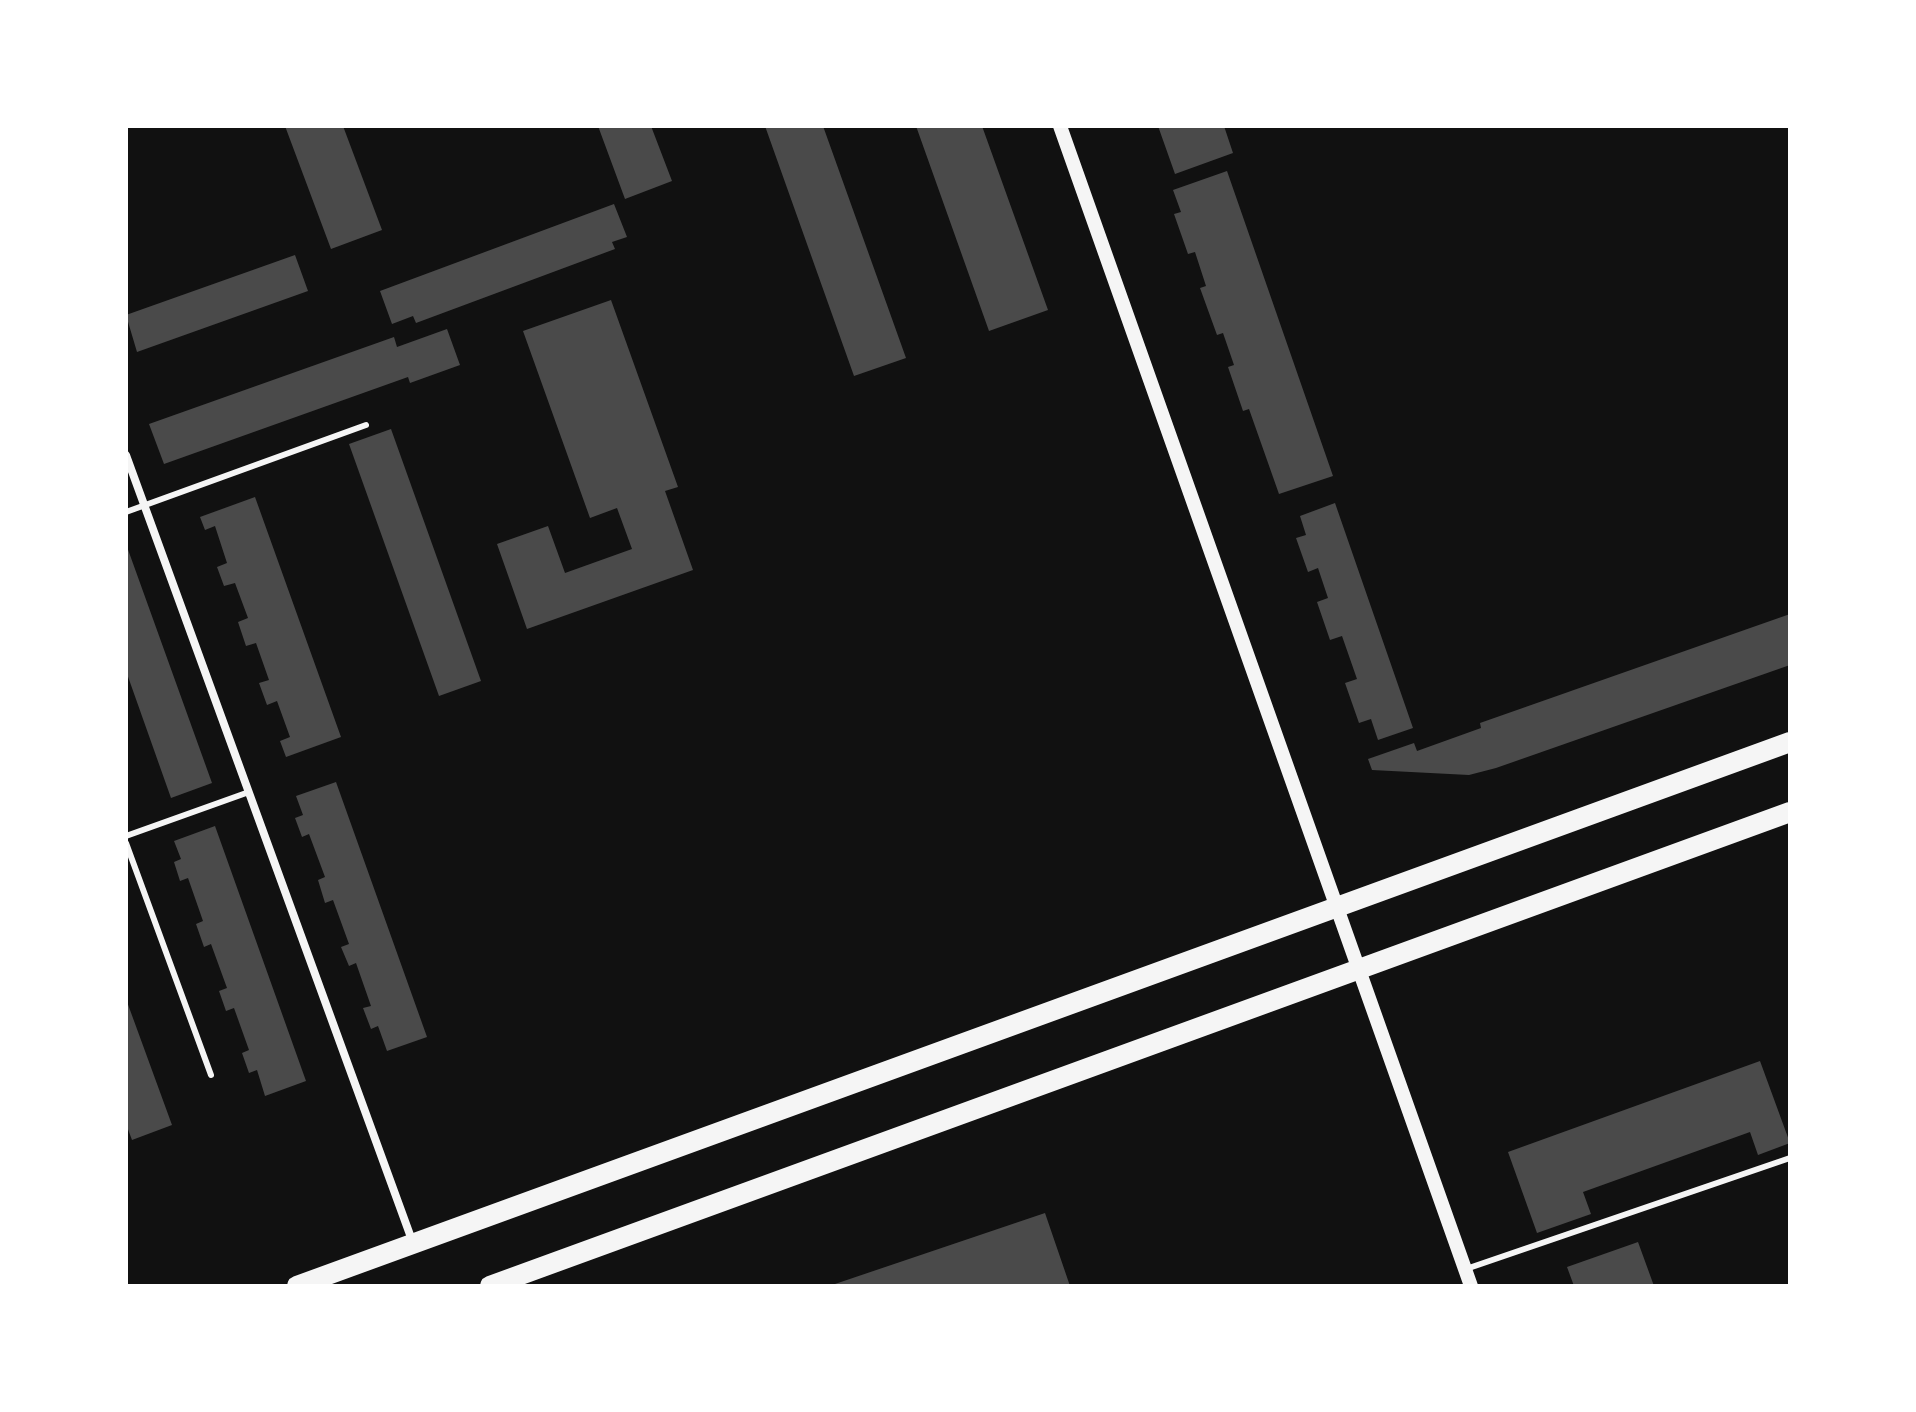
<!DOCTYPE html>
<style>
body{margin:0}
#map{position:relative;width:1916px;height:1412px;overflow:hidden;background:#111;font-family:Poppins,sans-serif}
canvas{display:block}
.frame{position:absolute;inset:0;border:128px solid #fff;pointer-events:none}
</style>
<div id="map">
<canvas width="1916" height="1412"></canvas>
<div class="frame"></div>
</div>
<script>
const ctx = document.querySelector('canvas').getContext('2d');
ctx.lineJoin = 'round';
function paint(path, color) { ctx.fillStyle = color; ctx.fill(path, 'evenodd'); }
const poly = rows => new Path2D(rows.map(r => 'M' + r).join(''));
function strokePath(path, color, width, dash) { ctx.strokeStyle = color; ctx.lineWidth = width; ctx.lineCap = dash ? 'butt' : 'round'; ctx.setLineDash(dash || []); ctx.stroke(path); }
const building = poly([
 [285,126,343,126,382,230,331,249],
 [598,126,651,126,672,181,625,199],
 [765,126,823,126,906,358,854,376],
 [916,126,982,126,1048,310,989,331],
 [1158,126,1224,126,1233,153,1175,174],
 [1227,171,1333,476,1279,494,1249,409,1243,411,1228,367,1234,365,1223,333,1217,335,1200,288,1206,286,1195,252,1188,254,1174,214,1181,212,1173,190],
 [614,204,627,237,612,242,615,249,416,323,413,316,392,324,380,291],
 [295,255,308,291,137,352,126,315],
 [611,300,678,487,665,491,693,570,527,629,497,544,548,526,565,573,632,549,617,508,590,518,523,331],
 [447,329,460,365,410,383,408,377,164,464,149,424,394,337,397,347],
 [391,429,481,681,439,696,349,444],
 [255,497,341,737,286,757,280,741,290,737,277,701,267,705,259,683,269,680,256,643,246,646,238,622,248,618,235,583,224,586,217,567,227,563,215,526,205,530,200,517],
 [1335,503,1413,728,1378,740,1371,719,1359,723,1345,683,1357,679,1342,636,1330,640,1317,602,1328,598,1318,568,1308,572,1296,538,1306,535,1300,516],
 [126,544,212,783,171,798,126,671],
 [1790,614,1790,665,1496,768,1469,775,1372,770,1368,759,1414,743,1417,751,1481,728,1480,723],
 [336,782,427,1037,387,1051,378,1026,371,1029,363,1008,371,1006,356,963,349,966,341,947,349,944,333,900,325,903,318,880,325,877,309,834,302,837,295,818,303,815,296,796],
 [215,826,306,1081,265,1096,257,1070,249,1073,242,1053,249,1050,234,1008,226,1011,219,991,227,988,211,944,204,947,196,924,203,921,188,878,180,881,174,862,181,859,174,841],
 [126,999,172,1125,132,1140,126,1124],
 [1760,1061,1790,1143,1758,1155,1750,1132,1583,1192,1591,1214,1537,1233,1508,1152],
 [1045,1213,1070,1286,832,1286,832,1285],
 [1638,1242,1654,1286,1574,1286,1567,1267]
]);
const service = poly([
 [126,512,366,425],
 [126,836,249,792],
 [126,843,211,1075],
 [1466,1269,1790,1158]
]);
const minor = poly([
 [126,455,413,1243]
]);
const tertiary = poly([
 [1060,126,1471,1286]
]);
const primary = poly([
 [297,1286,1790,742],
 [490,1286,1790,812]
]);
paint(building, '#4a4a4a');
strokePath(service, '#f5f5f5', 6);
strokePath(minor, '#f5f5f5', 8);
strokePath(tertiary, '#f5f5f5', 14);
strokePath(primary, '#f5f5f5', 20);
</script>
